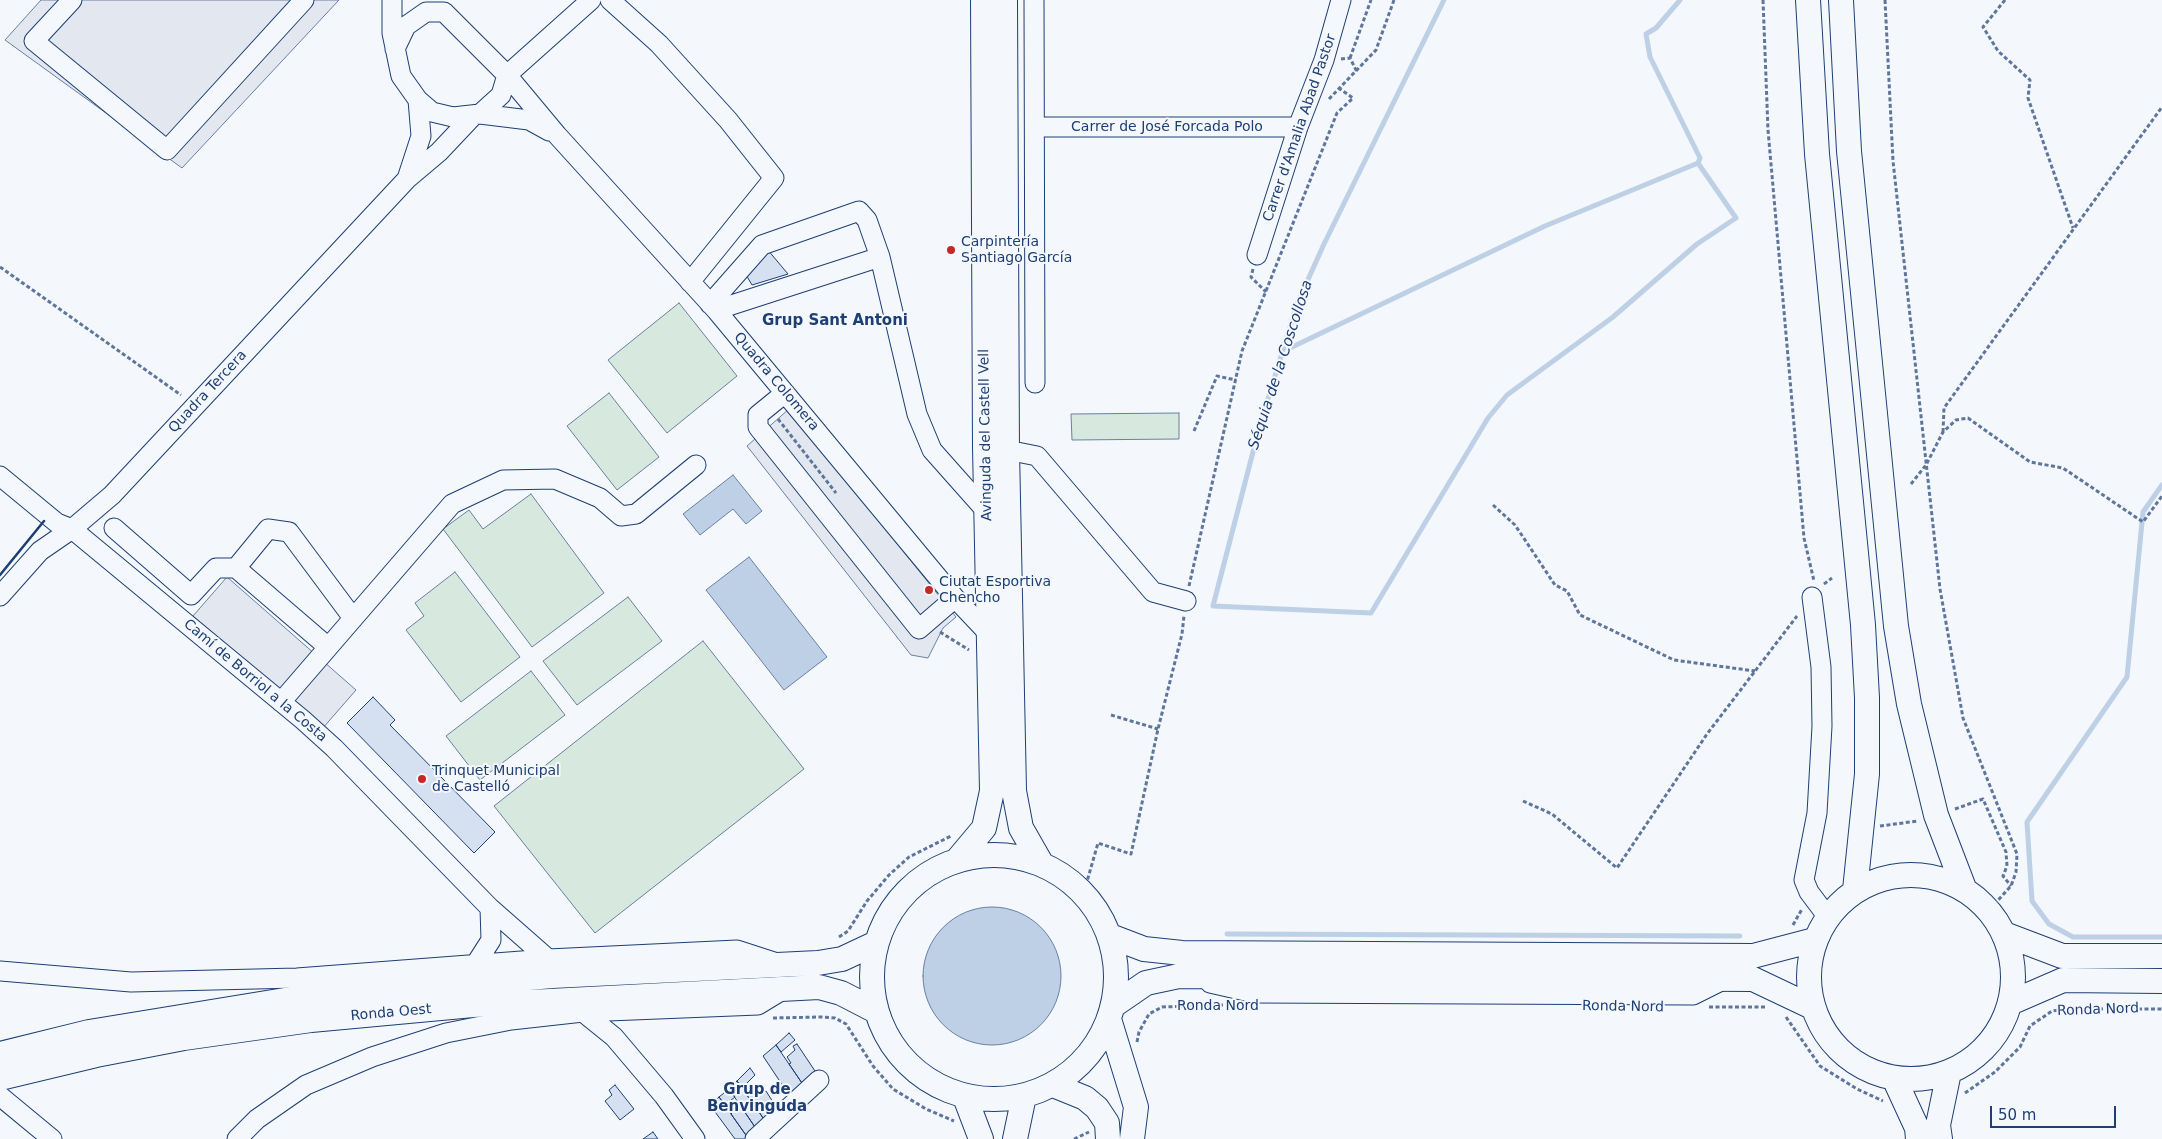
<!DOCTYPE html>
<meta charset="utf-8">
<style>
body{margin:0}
#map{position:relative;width:2162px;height:1139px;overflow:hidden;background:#f4f7fb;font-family:"DejaVu Sans",sans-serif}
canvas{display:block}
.scale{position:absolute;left:1990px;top:1106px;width:126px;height:22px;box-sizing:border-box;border:2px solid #1d3f73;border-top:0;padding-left:6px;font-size:15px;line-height:18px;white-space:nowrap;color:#1d3f73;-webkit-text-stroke:4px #f4f7fb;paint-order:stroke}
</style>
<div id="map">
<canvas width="2162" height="1139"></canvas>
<div class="scale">50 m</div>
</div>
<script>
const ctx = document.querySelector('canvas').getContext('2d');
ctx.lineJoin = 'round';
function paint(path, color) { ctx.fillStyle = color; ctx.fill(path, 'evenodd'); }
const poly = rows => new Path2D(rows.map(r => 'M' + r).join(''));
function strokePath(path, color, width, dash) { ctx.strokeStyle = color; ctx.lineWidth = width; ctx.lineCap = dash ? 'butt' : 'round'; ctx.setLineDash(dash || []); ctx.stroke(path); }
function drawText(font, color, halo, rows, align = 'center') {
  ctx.font = font + ' "DejaVu Sans",sans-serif'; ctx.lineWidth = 4; ctx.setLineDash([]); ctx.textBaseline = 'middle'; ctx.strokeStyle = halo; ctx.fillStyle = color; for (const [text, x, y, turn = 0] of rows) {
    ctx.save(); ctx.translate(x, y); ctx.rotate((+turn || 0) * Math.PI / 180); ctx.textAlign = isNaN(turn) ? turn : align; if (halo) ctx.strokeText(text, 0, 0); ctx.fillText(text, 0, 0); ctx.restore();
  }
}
const green = poly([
 [679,303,737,376,667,433,608,360,679,303],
 [609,393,659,457,617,490,567,426,609,393],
 [1179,413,1179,439,1072,440,1071,414,1179,413],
 [531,494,604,593,532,647,443,529,469,510,483,529,531,494],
 [455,572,520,657,461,702,406,630,424,616,415,603,455,572],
 [628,597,662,641,577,705,543,661,628,597],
 [703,641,804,769,595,933,494,806,703,641],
 [531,671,565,715,480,780,446,736,531,671]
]);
const parking = poly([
 [41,0,339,0,182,168,5,40,41,0],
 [789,409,956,617,943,628,928,658,911,655,747,446,789,409],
 [227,577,356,690,322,729,193,616,227,577]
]);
const water = poly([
 [733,475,762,511,746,524,733,509,700,535,683,514,733,475],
 [749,557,827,657,784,690,706,590,749,557],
 '923 976a69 69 0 1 1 138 0a69 69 0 1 1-138 0Z'
]);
const stream = poly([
 [1444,0,1324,244,1297,304,1260,425,1213,606,1371,613,1488,418,1507,395,1613,317,1697,244,1736,218,1698,163,1700,158,1650,57,1646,34,1656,28,1680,0],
 [1285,347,1290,348,1545,226,1698,163],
 [2162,485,2143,512,2127,677,2027,822,2032,901,2049,924,2073,937,2162,937],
 [1227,934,1740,936]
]);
const building = poly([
 [767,249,788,274,752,285,745,273,767,249],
 [373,697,395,720,390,725,495,832,474,853,347,723,373,697],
 [789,1033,795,1040,781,1052,776,1045,789,1033],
 [797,1044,817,1074,804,1086,789,1064,791,1063,787,1057,795,1050,793,1046,797,1044],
 [776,1045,804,1086,791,1098,763,1056,776,1045],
 [750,1068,755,1075,746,1084,753,1094,760,1088,763,1093,766,1091,778,1110,766,1122,737,1081,750,1068],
 [737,1081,766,1122,757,1130,729,1089,737,1081],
 [615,1085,634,1109,620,1120,605,1101,612,1095,609,1090,615,1085],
 [729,1089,735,1097,725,1105,719,1097,729,1089],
 [719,1097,748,1138,747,1139,735,1139,710,1105,719,1097],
 [740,1105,757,1130,748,1138,731,1114,740,1105],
 [653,1132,658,1139,643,1139,653,1132]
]);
const path = poly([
 [1763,0,1768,130,1804,538,1814,581],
 [1885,0,1893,161,1940,589,1963,718,2017,854,2016,872,2011,886,1989,910],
 [2005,0,1983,27,1998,51,2030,80,2028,98,2073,228],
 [1350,58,1371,0],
 [1341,59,1350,58,1357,72],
 [1329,99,1376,50,1394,0],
 [0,267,181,395],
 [1253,269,1251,277,1266,292],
 [778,419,836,493],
 [1194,431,1217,376,1236,380],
 [1943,432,1944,408,2162,107],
 [1911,484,1926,465,1943,432,1956,420,1968,418,2030,462,2063,468,2143,522,2162,496],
 [1493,505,1515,525,1555,585,1567,591,1580,615,1674,660,1755,671],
 [1824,584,1832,578],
 [1189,586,1242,351,1337,113,1353,98,1340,89],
 [940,632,969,650],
 [1111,715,1158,729],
 [1523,801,1552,814,1617,868,1707,734,1797,616],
 [1955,809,1983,799,2006,852,2007,866,2003,876,2011,886],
 [1880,826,1918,821],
 [1084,892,1098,843,1131,854,1158,729,1182,634,1184,616],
 [1793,925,1802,909],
 [839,937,848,931,867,901,889,875,909,857,951,836],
 [1709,1007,1766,1007],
 [1786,1017,1820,1066,1857,1089,1883,1101],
 [773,1018,821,1017,835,1018,846,1024,873,1066,893,1089,926,1109,954,1121],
 [1137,1042,1139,1032,1149,1014,1162,1007,1223,1005],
 [1965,1093,1995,1072,2020,1047,2030,1026,2052,1011,2065,1009,2162,1009],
 [1074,1139,1089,1132]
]);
const minor = poly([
 [72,0,34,41,167,150,304,0],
 [392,0,392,33,401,76,418,100,432,112,453,117,480,114,529,120,549,131],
 [591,0,507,75,557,135,716,310,955,598,989,634],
 [610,0,659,44,728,120,774,178,690,282],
 [1034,0,1035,383],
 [395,49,406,26,426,12,444,12,507,75,501,95,480,114],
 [1035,127,1298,127],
 [407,179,421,136,418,100],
 [1257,255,1298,127,1324,60,1341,0],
 [710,304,762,245,859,211,867,220,880,257,917,414,932,450,987,512],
 [716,310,880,257],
 [785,393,758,415,758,427,919,629,955,598],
 [1007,450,1037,456,1153,592,1186,601],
 [0,476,57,523,72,529,303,720,334,748,490,908,548,959],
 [114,528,191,595,216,568,236,568],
 [0,596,40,551,72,529,112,495,407,179,439,152,473,116],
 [1812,597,1821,667,1822,726,1817,813,1804,880,1809,892,1827,916],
 [328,647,236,568,268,529,289,532,353,618],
 [281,702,452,504,503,480,555,479,600,498,621,516,636,514,696,465],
 [475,965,491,940,490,908],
 [0,971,131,982,297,978,548,959,737,950,774,962],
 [1210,983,1254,993,1693,995,1725,979],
 [583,1012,614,1037,664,1096,695,1139],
 [0,1096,52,1139],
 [237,1139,257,1119,306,1085,372,1057,446,1033,511,1020,583,1012,758,1005,786,988],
 [755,1139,819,1080]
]);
const major = poly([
 [1005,0,1007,450,1014,791,1021,828,1041,863],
 [1808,0,1817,154,1863,625,1867,698,1867,774,1855,890],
 [1841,0,1849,151,1896,626,1909,704,1936,815,1964,888],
 '872 977a122 122 0 1 1 244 0a122 122 0 1 1-244 0Z',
 [958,859,984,828,992,791,985,447,983,0],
 '1809 977a102 102 0 1 1 204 0a102 102 0 1 1-204 0Z',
 [2004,934,2062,956,2162,956],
 [1110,936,1144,949,1182,953,1753,956,1814,940],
 [2010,1003,2063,980,2162,981],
 [1114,1005,1146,983,1179,976,1753,979,1812,1007],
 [1109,1019,1136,1107,1132,1139],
 [0,1054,89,1032,303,997,552,976,818,963,842,959,874,944],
 [0,1078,96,1055,184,1038,311,1020,473,1005,819,987,841,993,874,1010],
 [1894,1078,1917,1128,1918,1139],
 [1053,1085,1085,1098,1097,1108,1107,1123,1108,1139],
 [965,1097,981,1139],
 [1015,1139,1024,1096],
 [1940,1139,1938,1125,1949,1072]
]);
const wall = poly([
 [0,575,44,521]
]);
const markers = [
 [951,250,5,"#c62828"],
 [929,590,5,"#c62828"],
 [422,779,5,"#c62828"]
];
const streetNames = [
 ["Carrer de José Forcada Polo",1167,127],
 ["Carrer d'Amalia Abad Pastor",1300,128,-71],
 ["Quadra Colomera",776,382,50],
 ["Quadra Tercera",208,392,-47],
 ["Avinguda del Castell Vell",986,435,-91],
 ["Camí de Borriol a la Costa",255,681,40],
 ["Ronda Nord",1218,1006],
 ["Ronda Nord",1623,1007,1],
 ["Ronda Nord",2098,1010,-2],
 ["Ronda Oest",391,1013,-5]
];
const poiNames = [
 ["Carpintería",961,242],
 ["Santiago García",961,258],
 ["Ciutat Esportiva",939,582],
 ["Chencho",939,598],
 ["Trinquet Municipal",432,771],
 ["de Castelló",432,787]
];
const neighbourhoodNames = [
 ["Grup Sant Antoni",835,321],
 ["Grup de",757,1090],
 ["Benvinguda",757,1107]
];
const waterNames = [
 ["Séquia de la Coscollosa",1281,365,-72]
];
paint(green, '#d7e8df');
strokePath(green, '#687fa3', 1);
paint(parking, '#e3e8f0');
strokePath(parking, '#687fa3', 1);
paint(water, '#bed0e5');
strokePath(water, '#687fa3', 1);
strokePath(stream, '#bed0e5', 5);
paint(building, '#d5e0f0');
strokePath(building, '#1d3f73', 1);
strokePath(minor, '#1d3f73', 21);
strokePath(major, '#1d3f73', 26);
strokePath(path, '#5e769c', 3, [4, 2.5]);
strokePath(minor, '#f4f7fb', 19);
strokePath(major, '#f4f7fb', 24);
strokePath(wall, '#1d3f73', 2.5);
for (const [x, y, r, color] of markers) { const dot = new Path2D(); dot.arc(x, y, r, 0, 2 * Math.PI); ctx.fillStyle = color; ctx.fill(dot); strokePath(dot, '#f4f7fb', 2); }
drawText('14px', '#1d3f73', '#f4f7fb', streetNames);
drawText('14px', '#1d3f73', '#f4f7fb', poiNames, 'left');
drawText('bold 15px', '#1d3f73', '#f4f7fb', neighbourhoodNames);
drawText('italic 15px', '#1d3f73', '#f4f7fb', waterNames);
</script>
